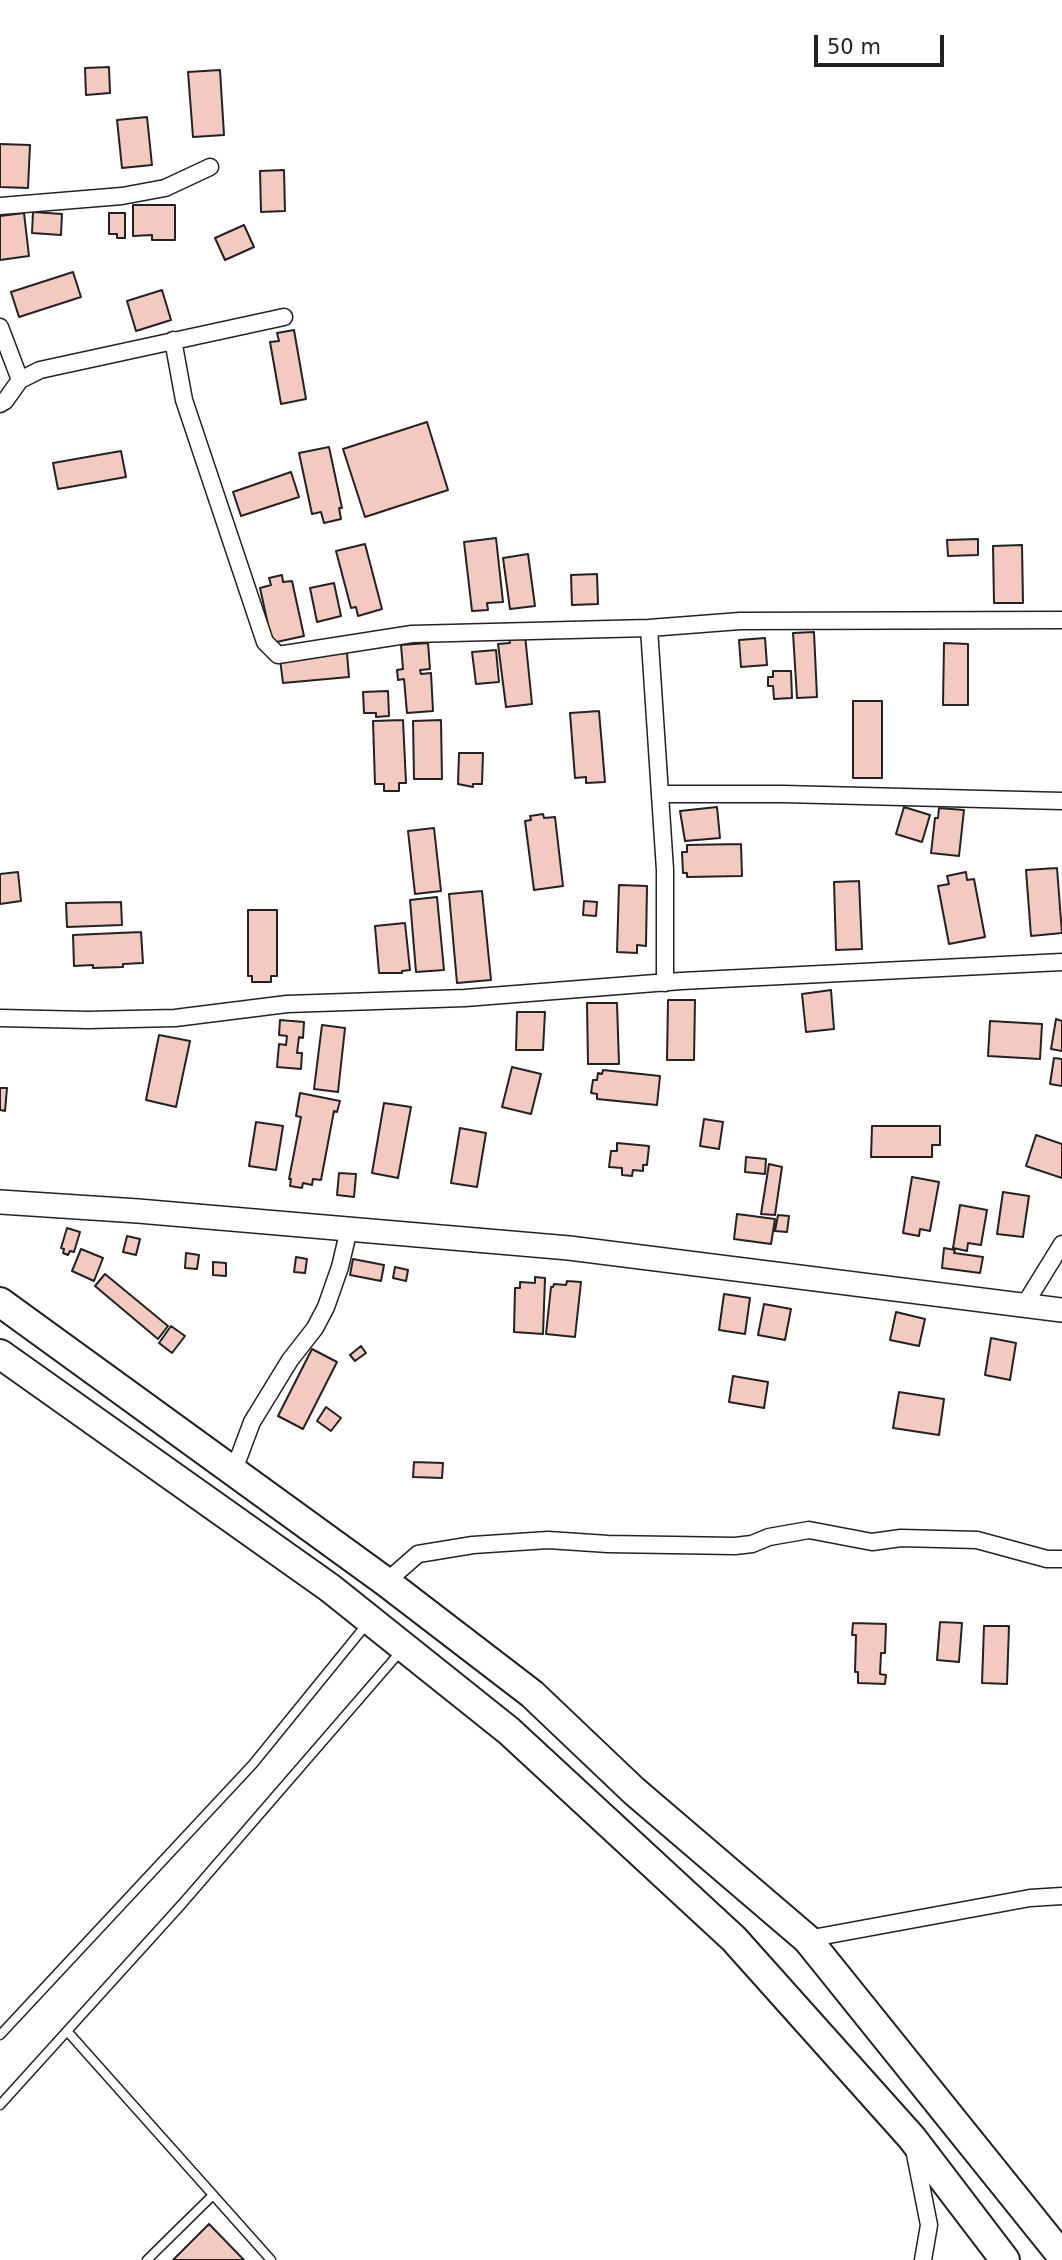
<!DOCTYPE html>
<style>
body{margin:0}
#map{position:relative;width:1062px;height:2260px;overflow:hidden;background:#fff;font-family:"DejaVu Sans",sans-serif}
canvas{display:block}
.scale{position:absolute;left:814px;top:35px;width:130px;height:32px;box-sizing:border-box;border:4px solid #222;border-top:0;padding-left:9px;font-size:21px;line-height:24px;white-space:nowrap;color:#222;-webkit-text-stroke:5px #fff;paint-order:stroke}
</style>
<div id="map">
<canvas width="1062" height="2260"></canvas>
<div class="scale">50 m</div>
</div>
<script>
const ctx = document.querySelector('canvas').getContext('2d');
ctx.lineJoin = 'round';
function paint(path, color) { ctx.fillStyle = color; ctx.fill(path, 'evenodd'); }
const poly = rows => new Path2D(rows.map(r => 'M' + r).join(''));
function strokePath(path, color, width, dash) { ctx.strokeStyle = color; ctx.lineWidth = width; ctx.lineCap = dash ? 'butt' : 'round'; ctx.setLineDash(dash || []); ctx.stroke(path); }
const building = poly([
 [109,67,110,93,86,95,85,68,109,67],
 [220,70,224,135,193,137,188,72,220,70],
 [147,117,152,165,122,168,117,120,147,117],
 [0,144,30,145,28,188,0,187,0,144],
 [284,170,285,211,261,212,260,171,284,170],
 [133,205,175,205,175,240,152,240,152,235,133,236,133,205],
 [33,212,62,214,61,235,32,233,33,212],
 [24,213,29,256,0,260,0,216,24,213],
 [109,213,125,213,125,238,117,238,117,234,109,234,109,213],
 [244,225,254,247,225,260,215,238,244,225],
 [73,272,81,297,19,317,11,292,73,272],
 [162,290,171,320,136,331,127,301,162,290],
 [294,330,306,399,281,404,270,342,279,341,277,333,294,330],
 [427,422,448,490,365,517,343,449,427,422],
 [329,447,342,508,339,508,341,519,324,523,321,512,312,514,299,453,329,447],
 [121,451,126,477,58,489,53,463,121,451],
 [291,472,299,497,241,516,233,492,291,472],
 [496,538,503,602,487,603,488,610,472,611,464,542,496,538],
 [978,539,978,555,948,556,947,540,978,539],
 [365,544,382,609,358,616,356,607,351,608,336,551,365,544],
 [1022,545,1023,603,994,603,993,546,1022,545],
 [528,554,535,606,510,609,503,558,528,554],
 [597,574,598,604,572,605,571,575,597,574],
 [282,575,283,582,292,581,304,636,272,643,260,588,271,585,269,578,282,575],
 [334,583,341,616,317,622,310,588,334,583],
 [814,632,817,697,797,698,793,633,814,632],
 [525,635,532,704,506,707,498,644,510,643,509,637,525,635],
 [765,638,767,665,741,667,739,640,765,638],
 [428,643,430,669,420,670,421,674,431,673,433,711,407,713,404,679,398,680,397,670,403,669,401,645,428,643],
 [944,643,968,644,968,705,943,705,944,643],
 [496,650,499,682,476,684,472,652,496,650],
 [347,653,349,677,283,683,280,659,347,653],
 [773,671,791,671,792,698,774,699,773,686,768,686,768,677,773,677,773,671],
 [388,691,389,716,376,717,376,713,364,713,363,692,388,691],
 [853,701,882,701,882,778,853,778,853,701],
 [599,711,605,782,586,783,586,777,575,778,570,713,599,711],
 [403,720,406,783,399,783,399,791,384,791,384,784,375,784,373,721,403,720],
 [441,720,442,779,414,779,413,721,441,720],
 [459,753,483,753,482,784,473,784,473,787,458,784,459,753],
 [717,807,720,838,685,841,680,811,717,807],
 [904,807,930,815,922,842,896,834,904,807],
 [939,808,964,810,959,856,931,853,935,818,938,818,939,808],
 [543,814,544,818,555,817,563,886,534,890,525,821,531,820,530,816,543,814],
 [434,828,441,891,415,894,408,831,434,828],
 [741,844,742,876,687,877,687,873,683,873,682,852,687,852,687,845,741,844],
 [1057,868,1062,933,1031,936,1026,870,1057,868],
 [18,872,21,901,0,904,0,874,18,872],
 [966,872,967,880,974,879,985,937,949,944,938,886,949,884,947,876,966,872],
 [859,881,862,949,836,950,834,882,859,881],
 [619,885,647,886,646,946,637,945,637,953,617,952,619,885],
 [482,891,491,980,457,983,449,894,482,891],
 [437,897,444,970,416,972,410,900,437,897],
 [584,901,597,902,596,916,583,915,584,901],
 [121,902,122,925,67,927,66,903,121,902],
 [248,910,277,910,277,976,271,976,271,982,252,982,252,976,248,976,248,910],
 [405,923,410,970,402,971,402,973,379,973,375,926,405,923],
 [141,932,143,963,123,964,123,967,93,968,93,965,74,966,73,935,141,932],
 [831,990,834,1029,806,1032,802,994,831,990],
 [668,1000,695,1000,694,1060,667,1060,668,1000],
 [587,1003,617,1003,619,1064,588,1064,587,1003],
 [517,1012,545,1012,543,1050,516,1050,517,1012],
 [1056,1019,1062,1021,1062,1051,1051,1049,1056,1019],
 [280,1020,304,1022,303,1038,299,1037,297,1053,302,1053,301,1069,277,1067,279,1044,286,1045,287,1036,279,1035,280,1020],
 [990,1021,1042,1024,1040,1059,988,1056,990,1021],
 [322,1025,345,1028,338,1092,314,1089,322,1025],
 [159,1035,190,1041,176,1107,146,1100,159,1035],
 [1054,1058,1062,1059,1062,1086,1050,1084,1054,1058],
 [512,1067,541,1074,531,1114,502,1107,512,1067],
 [603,1070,660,1076,657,1105,597,1099,597,1094,591,1093,593,1080,597,1080,598,1073,602,1074,603,1070],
 [0,1088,7,1088,5,1111,0,1110,0,1088],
 [300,1093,340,1101,337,1112,334,1111,321,1180,313,1179,312,1185,303,1183,302,1188,290,1186,291,1179,289,1179,301,1117,296,1116,300,1093],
 [384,1103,411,1107,398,1178,372,1173,384,1103],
 [704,1119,723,1122,719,1149,700,1146,704,1119],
 [256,1122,283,1126,276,1170,249,1166,256,1122],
 [872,1126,940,1126,940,1145,932,1145,932,1157,871,1157,872,1126],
 [460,1128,486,1133,477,1187,451,1183,460,1128],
 [1036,1135,1062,1144,1062,1178,1026,1166,1036,1135],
 [617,1143,649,1146,647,1165,643,1165,643,1171,633,1170,632,1176,622,1175,622,1168,609,1167,611,1151,617,1151,617,1143],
 [746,1157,766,1159,765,1174,745,1172,746,1157],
 [769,1164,782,1167,775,1215,761,1214,769,1164],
 [339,1173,356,1174,354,1197,337,1195,339,1173],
 [912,1177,939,1182,930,1231,920,1229,919,1236,903,1233,912,1177],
 [1003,1192,1029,1196,1023,1237,997,1234,1003,1192],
 [960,1205,987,1210,981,1245,968,1243,967,1251,953,1248,960,1205],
 [737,1214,775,1219,771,1244,734,1239,737,1214],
 [778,1215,789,1216,787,1232,775,1231,778,1215],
 [67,1228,80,1232,74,1252,70,1251,68,1255,63,1253,64,1249,61,1248,67,1228],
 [127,1236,140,1239,136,1255,123,1252,127,1236],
 [944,1248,955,1250,954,1253,983,1257,980,1273,942,1268,944,1248],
 [81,1249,103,1258,94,1281,72,1271,81,1249],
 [186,1253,199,1255,197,1269,185,1268,186,1253],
 [296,1257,307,1259,305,1273,294,1272,296,1257],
 [353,1259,384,1265,381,1281,350,1275,353,1259],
 [213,1262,226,1263,226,1276,213,1275,213,1262],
 [395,1267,408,1270,406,1281,393,1278,395,1267],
 [105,1274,168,1326,158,1339,95,1286,105,1274],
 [535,1277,545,1278,543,1334,514,1332,515,1288,520,1288,520,1282,535,1283,535,1277],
 [567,1281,581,1282,575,1337,546,1334,551,1287,553,1287,554,1284,566,1285,567,1281],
 [724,1294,750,1298,745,1334,719,1330,724,1294],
 [764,1304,791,1309,785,1340,758,1335,764,1304],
 [896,1312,925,1319,919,1346,890,1340,896,1312],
 [171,1326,185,1336,172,1353,159,1343,171,1326],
 [991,1338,1016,1343,1010,1380,985,1375,991,1338],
 [361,1346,366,1353,355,1361,350,1355,361,1346],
 [312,1349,337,1362,303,1429,278,1416,312,1349],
 [733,1376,768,1382,764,1408,729,1402,733,1376],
 [899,1392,944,1399,939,1435,893,1428,899,1392],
 [326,1407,341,1418,331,1431,317,1421,326,1407],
 [414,1462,443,1463,442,1478,413,1477,414,1462],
 [940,1622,962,1623,959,1662,937,1660,940,1622],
 [853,1623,886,1624,885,1653,881,1653,880,1674,886,1675,885,1684,858,1683,858,1672,855,1672,856,1635,852,1635,853,1623],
 [984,1626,1009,1626,1007,1684,982,1683,984,1626],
 [209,2224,244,2260,173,2260,209,2224]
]);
const lane = poly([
 [67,2031,271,2260],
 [0,2035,253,1764,366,1625],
 [0,2105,182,1904,401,1651],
 [147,2260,213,2195]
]);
const street = poly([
 [0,206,122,196,165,188,210,167],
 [0,327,20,380],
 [173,340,184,400,265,642,278,655,412,634,649,628,740,621,1062,620],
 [0,404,5,401,20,380,40,370,284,317],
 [649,628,665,870,665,983],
 [661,794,783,794,1062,801],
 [0,1018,88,1020,175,1018,287,1004,465,998,681,981,1062,962],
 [1025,1304,1062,1244],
 [234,1470,252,1422,290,1360,315,1328,326,1307,340,1267,349,1229],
 [386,1582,418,1554,473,1545,548,1540,608,1544,735,1546,752,1544,769,1537,809,1530,872,1542,901,1538,977,1540,1047,1559,1062,1559],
 [807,1939,1030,1898,1062,1896],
 [914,2149,929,2225,923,2260]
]);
const secondary = poly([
 [0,1202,138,1211,569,1248,1062,1310]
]);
const highway = poly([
 [0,1302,386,1582,532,1694,634,1791,807,1939,1062,2256],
 [0,1354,330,1588,509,1731,734,1939,912,2138,1005,2260]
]);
paint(building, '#f3c9c0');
strokePath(building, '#222', 2);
strokePath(lane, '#222', 11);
strokePath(street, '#222', 19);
strokePath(secondary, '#222', 26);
strokePath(highway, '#222', 32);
strokePath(lane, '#fff', 8);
strokePath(street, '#fff', 16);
strokePath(secondary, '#fff', 23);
strokePath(highway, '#fff', 28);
</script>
